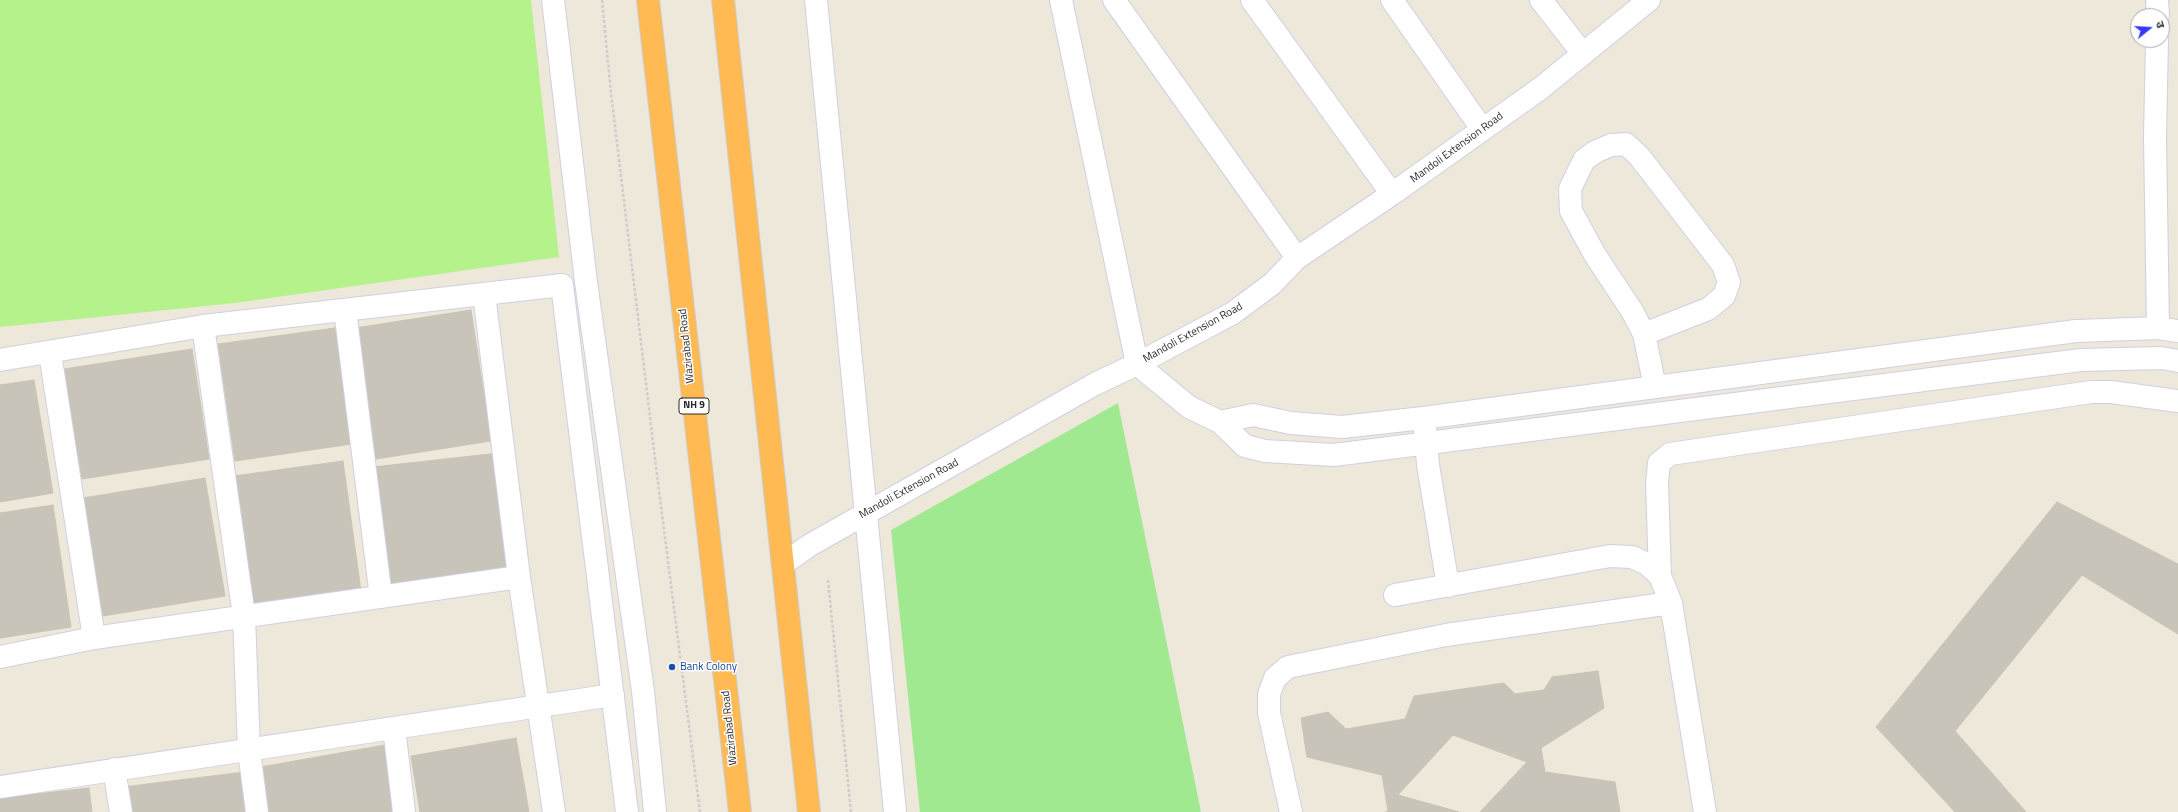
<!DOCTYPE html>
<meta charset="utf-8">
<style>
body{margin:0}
#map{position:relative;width:2178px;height:812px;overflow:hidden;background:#ede8da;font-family:"Titillium Web","Noto Sans Devanagari",sans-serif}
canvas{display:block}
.north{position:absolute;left:2130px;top:8px;width:40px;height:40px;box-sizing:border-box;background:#fff;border:1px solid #a9a9a9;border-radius:50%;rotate:72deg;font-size:11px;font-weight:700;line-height:16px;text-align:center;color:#292929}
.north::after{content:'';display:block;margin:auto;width:14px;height:18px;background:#3539ff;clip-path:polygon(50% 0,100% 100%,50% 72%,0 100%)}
</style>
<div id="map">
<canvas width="2178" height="812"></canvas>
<div class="north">उ</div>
</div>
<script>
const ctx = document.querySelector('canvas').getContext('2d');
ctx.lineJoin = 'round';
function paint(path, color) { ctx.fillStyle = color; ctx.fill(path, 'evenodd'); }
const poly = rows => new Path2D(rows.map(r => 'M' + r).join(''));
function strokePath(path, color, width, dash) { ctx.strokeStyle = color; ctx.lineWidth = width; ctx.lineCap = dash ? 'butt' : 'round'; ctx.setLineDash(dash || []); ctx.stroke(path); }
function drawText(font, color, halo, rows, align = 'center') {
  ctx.font = font + ' "Titillium Web",sans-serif'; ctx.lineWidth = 3; ctx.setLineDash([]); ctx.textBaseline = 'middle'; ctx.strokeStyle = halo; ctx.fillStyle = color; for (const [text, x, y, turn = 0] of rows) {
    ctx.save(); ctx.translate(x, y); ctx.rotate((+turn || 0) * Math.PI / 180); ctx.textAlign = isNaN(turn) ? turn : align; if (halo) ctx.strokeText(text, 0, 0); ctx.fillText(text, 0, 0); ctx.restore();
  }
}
const green = poly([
 [1118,403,1201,812,920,812,891,530]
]);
const pitch = poly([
 [0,0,531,0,559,257,235,303,0,327]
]);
const building = poly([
 [471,310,491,441,376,459,355,328,471,310],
 [335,328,352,444,235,461,218,344,335,328],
 [192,349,209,459,82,479,64,369,192,349],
 [34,380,53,493,0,502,0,385,34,380],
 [499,453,513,573,386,587,373,467,499,453],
 [343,461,361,591,252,605,234,476,343,461],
 [205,478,225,596,103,616,83,498,205,478],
 [2057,502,2178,564,2178,634,2082,575,1955,731,2026,812,1955,812,1876,727,2057,502],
 [53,505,71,627,0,638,0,513,53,505],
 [1598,671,1604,708,1541,748,1545,772,1615,782,1620,812,1480,812,1527,762,1453,735,1398,795,1459,812,1385,812,1388,811,1382,775,1307,757,1301,718,1328,712,1346,729,1405,719,1414,696,1504,683,1515,694,1544,690,1552,677,1598,671],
 [516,738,529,812,420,812,411,756,516,738],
 [385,745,397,812,263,812,255,768,385,745],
 [244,772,249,812,126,812,123,787,244,772],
 [89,788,92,812,0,812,0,798,89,788]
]);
const path = poly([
 [602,0,611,93,656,467,700,812],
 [828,580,851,812]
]);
const minor = poly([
 [553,0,586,282,643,691,655,812],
 [816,0,895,812],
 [1061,0,1137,364,1189,407,1220,422,1245,446,1265,451,1334,455,2081,360,2161,358,2178,361],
 [1114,0,1297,258],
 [1252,0,1392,194],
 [1392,0,1482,129],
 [1541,0,1583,54],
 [2157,0,2158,16],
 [2157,40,2155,137,2158,328],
 [484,294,519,577,554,812],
 [345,310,381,597],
 [203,326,244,616,249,751,257,812],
 [1644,334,1708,309,1724,296,1729,282,1723,265,1639,156,1626,144,1611,145,1595,152,1584,160,1570,189,1571,211,1595,255,1632,311,1644,334,1655,387],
 [50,353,94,638],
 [0,360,203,326,562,285,627,812],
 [1220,422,1253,415,1291,423,1342,427,1423,418,2076,331,2158,328,2178,331],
 [1425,429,1428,465,1448,586],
 [783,564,810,545,1095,384,1137,364,1233,313,1272,284,1297,258,1392,194,1541,88,1649,0],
 [1660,576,1657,483,1659,463,1670,454,2091,392,2111,392,2178,401],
 [1395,595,1610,556,1632,557,1647,564,1660,576,1671,603,1705,812],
 [0,657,94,638,519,577],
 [394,728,404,812],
 [114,769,121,812],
 [0,787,613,695],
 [1291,812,1269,713,1269,694,1275,678,1288,667,1446,635,1671,603]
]);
const highway = poly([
 [648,0,740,812],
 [723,0,809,812]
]);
const markers = [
 [672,667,4,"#1a4fb4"]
];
const shields = [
 [694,406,30]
];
const shieldNames = [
 ["NH 9",694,406]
];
const streetNames = [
 ["Mandoli Extension Road",1457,148,-36],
 ["Mandoli Extension Road",1193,333,-29],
 ["Wazirabad Road",687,346,-96],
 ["Mandoli Extension Road",909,489,-29],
 ["Wazirabad Road",730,728,-96]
];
const transitNames = [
 ["Bank Colony",680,667]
];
paint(green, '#a0e990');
paint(pitch, '#b5f28b');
paint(building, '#c8c4b9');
strokePath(building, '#c8c4b3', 1);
strokePath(minor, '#cfcfe4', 24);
strokePath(highway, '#ccc', 24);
strokePath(path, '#ccc', 2.5, [3, 2]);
strokePath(minor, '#fff', 22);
strokePath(highway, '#ffba53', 22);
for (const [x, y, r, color] of markers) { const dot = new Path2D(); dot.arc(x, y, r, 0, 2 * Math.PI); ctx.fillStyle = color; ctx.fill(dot); strokePath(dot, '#fff', 1.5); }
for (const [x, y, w] of shields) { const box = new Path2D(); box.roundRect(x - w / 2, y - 8, w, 16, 3); ctx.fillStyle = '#fff'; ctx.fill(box); strokePath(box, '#292929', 1); }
drawText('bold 10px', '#292929', null, shieldNames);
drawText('11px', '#292929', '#fff', streetNames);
drawText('11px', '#164399', '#fff', transitNames, 'left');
</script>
